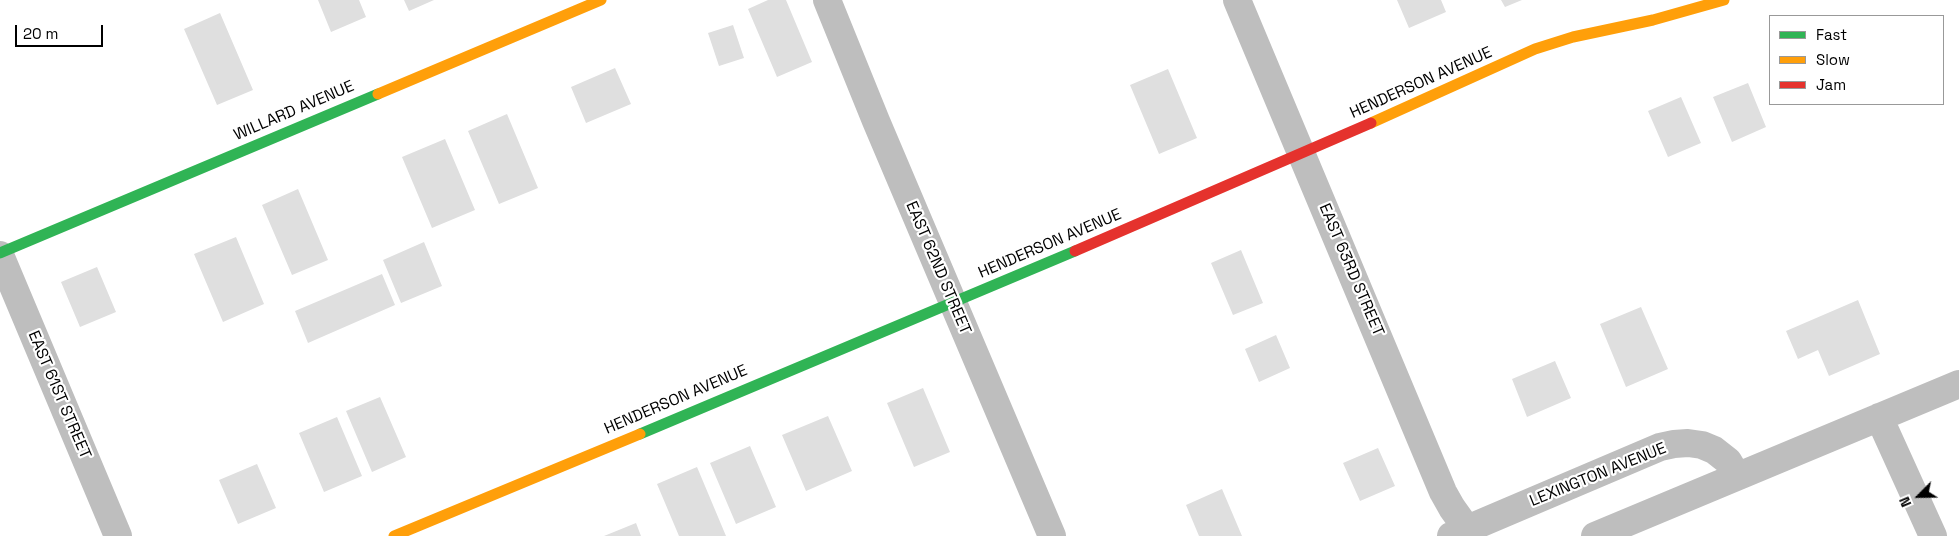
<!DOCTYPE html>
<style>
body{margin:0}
#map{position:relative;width:1959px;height:536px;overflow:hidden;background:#fff;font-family:"Space Grotesk",sans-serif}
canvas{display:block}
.legend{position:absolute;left:1769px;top:15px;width:175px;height:90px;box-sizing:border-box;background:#fff;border:1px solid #999;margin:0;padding:6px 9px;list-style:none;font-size:15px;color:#000}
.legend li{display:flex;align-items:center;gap:10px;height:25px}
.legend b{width:25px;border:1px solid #999}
.north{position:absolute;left:1894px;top:471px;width:50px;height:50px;-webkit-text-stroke:4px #fff;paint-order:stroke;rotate:247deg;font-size:14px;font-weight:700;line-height:20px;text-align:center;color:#000}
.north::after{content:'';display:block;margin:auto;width:18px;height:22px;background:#000;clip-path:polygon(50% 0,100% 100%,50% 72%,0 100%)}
.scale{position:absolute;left:15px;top:25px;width:88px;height:22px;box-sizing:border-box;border:2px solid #000;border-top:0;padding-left:6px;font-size:15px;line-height:18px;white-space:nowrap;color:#000;-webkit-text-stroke:4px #fff;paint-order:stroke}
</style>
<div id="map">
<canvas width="1959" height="536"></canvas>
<ul class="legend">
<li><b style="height:6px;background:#30b455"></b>Fast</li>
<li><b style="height:6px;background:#ff9f0a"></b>Slow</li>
<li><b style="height:6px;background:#e5322d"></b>Jam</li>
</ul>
<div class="north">N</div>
<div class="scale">20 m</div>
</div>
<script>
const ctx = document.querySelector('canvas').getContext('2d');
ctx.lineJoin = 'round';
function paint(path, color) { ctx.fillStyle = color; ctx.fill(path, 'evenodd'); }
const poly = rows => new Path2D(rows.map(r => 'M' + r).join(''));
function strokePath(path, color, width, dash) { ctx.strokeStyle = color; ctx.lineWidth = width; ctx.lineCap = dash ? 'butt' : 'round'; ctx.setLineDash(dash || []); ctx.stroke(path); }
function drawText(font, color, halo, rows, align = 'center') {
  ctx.font = font + ' "Space Grotesk",sans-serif'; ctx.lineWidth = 4.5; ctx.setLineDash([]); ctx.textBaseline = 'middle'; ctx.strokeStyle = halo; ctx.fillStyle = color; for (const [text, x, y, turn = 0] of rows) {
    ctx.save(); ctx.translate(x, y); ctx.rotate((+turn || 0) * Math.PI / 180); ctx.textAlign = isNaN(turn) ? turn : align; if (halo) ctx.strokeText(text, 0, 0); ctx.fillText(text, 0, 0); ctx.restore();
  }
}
const building = poly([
 [318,0,359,0,366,17,331,32],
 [404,0,434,0,409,11],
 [768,0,786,0,812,62,777,77,748,9],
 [1397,0,1441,0,1446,12,1409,28],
 [1501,0,1522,0,1505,7],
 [220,13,253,90,217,105,184,29],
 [733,25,744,58,719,66,708,33],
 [615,68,631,104,586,123,571,87],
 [1168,69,1197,138,1159,154,1130,85],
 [1748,83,1766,127,1732,142,1713,97],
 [1681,97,1701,143,1668,157,1648,111],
 [507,114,538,188,499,204,468,131],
 [445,139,475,210,432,228,402,157],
 [298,189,328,260,292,275,262,205],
 [236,237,264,304,223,322,194,254],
 [424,242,442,286,401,303,383,260],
 [1241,250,1263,303,1233,315,1211,263],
 [97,267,116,312,80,327,61,282],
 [382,274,395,305,308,343,295,311],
 [1858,300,1880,354,1829,376,1818,350,1798,359,1786,331],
 [1641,307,1668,369,1626,387,1600,324],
 [1276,335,1290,368,1259,382,1245,349],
 [1555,361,1571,398,1527,417,1512,379],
 [923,388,950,452,914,467,887,403],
 [380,397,406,457,372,472,346,411],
 [828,416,852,471,806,491,782,435],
 [337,417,362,476,324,492,299,433],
 [750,446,776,507,736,524,710,463],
 [1378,448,1395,486,1360,501,1343,463],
 [257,464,276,508,238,524,219,480],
 [697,467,726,536,679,536,657,484],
 [1222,489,1242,536,1199,536,1186,505],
 [636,523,641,536,604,536]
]);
const street = poly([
 [827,0,876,121,1052,536],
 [1237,0,1443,492,1452,508,1472,536],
 [0,255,118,536],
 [1879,417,1933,536],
 [1451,536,1660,447,1674,444,1688,443,1702,445,1714,450,1728,461,1737,476],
 [1595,536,1959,384]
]);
const fast = poly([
 [0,253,378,94],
 [640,434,1075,251]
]);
const slow = poly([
 [378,94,601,0],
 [1371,123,1535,49,1573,37,1653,20,1724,0],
 [394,536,640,434]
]);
const jam = poly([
 [1075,251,1371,123]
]);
const streetNames = [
 ["HENDERSON AVENUE",1421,83,-24],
 ["WILLARD AVENUE",294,111,-23],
 ["HENDERSON AVENUE",1050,244,-23],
 ["EAST 62ND STREET",938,268,67],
 ["EAST 63RD STREET",1351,270,67],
 ["EAST 61ST STREET",59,395,67],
 ["HENDERSON AVENUE",676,400,-23],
 ["LEXINGTON AVENUE",1598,475,-22]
];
paint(building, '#dfdfdf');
strokePath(street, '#bebebe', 28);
strokePath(fast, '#30b455', 11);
strokePath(slow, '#ff9f0a', 11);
strokePath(jam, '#e5322d', 11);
drawText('16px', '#000', '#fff', streetNames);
</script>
